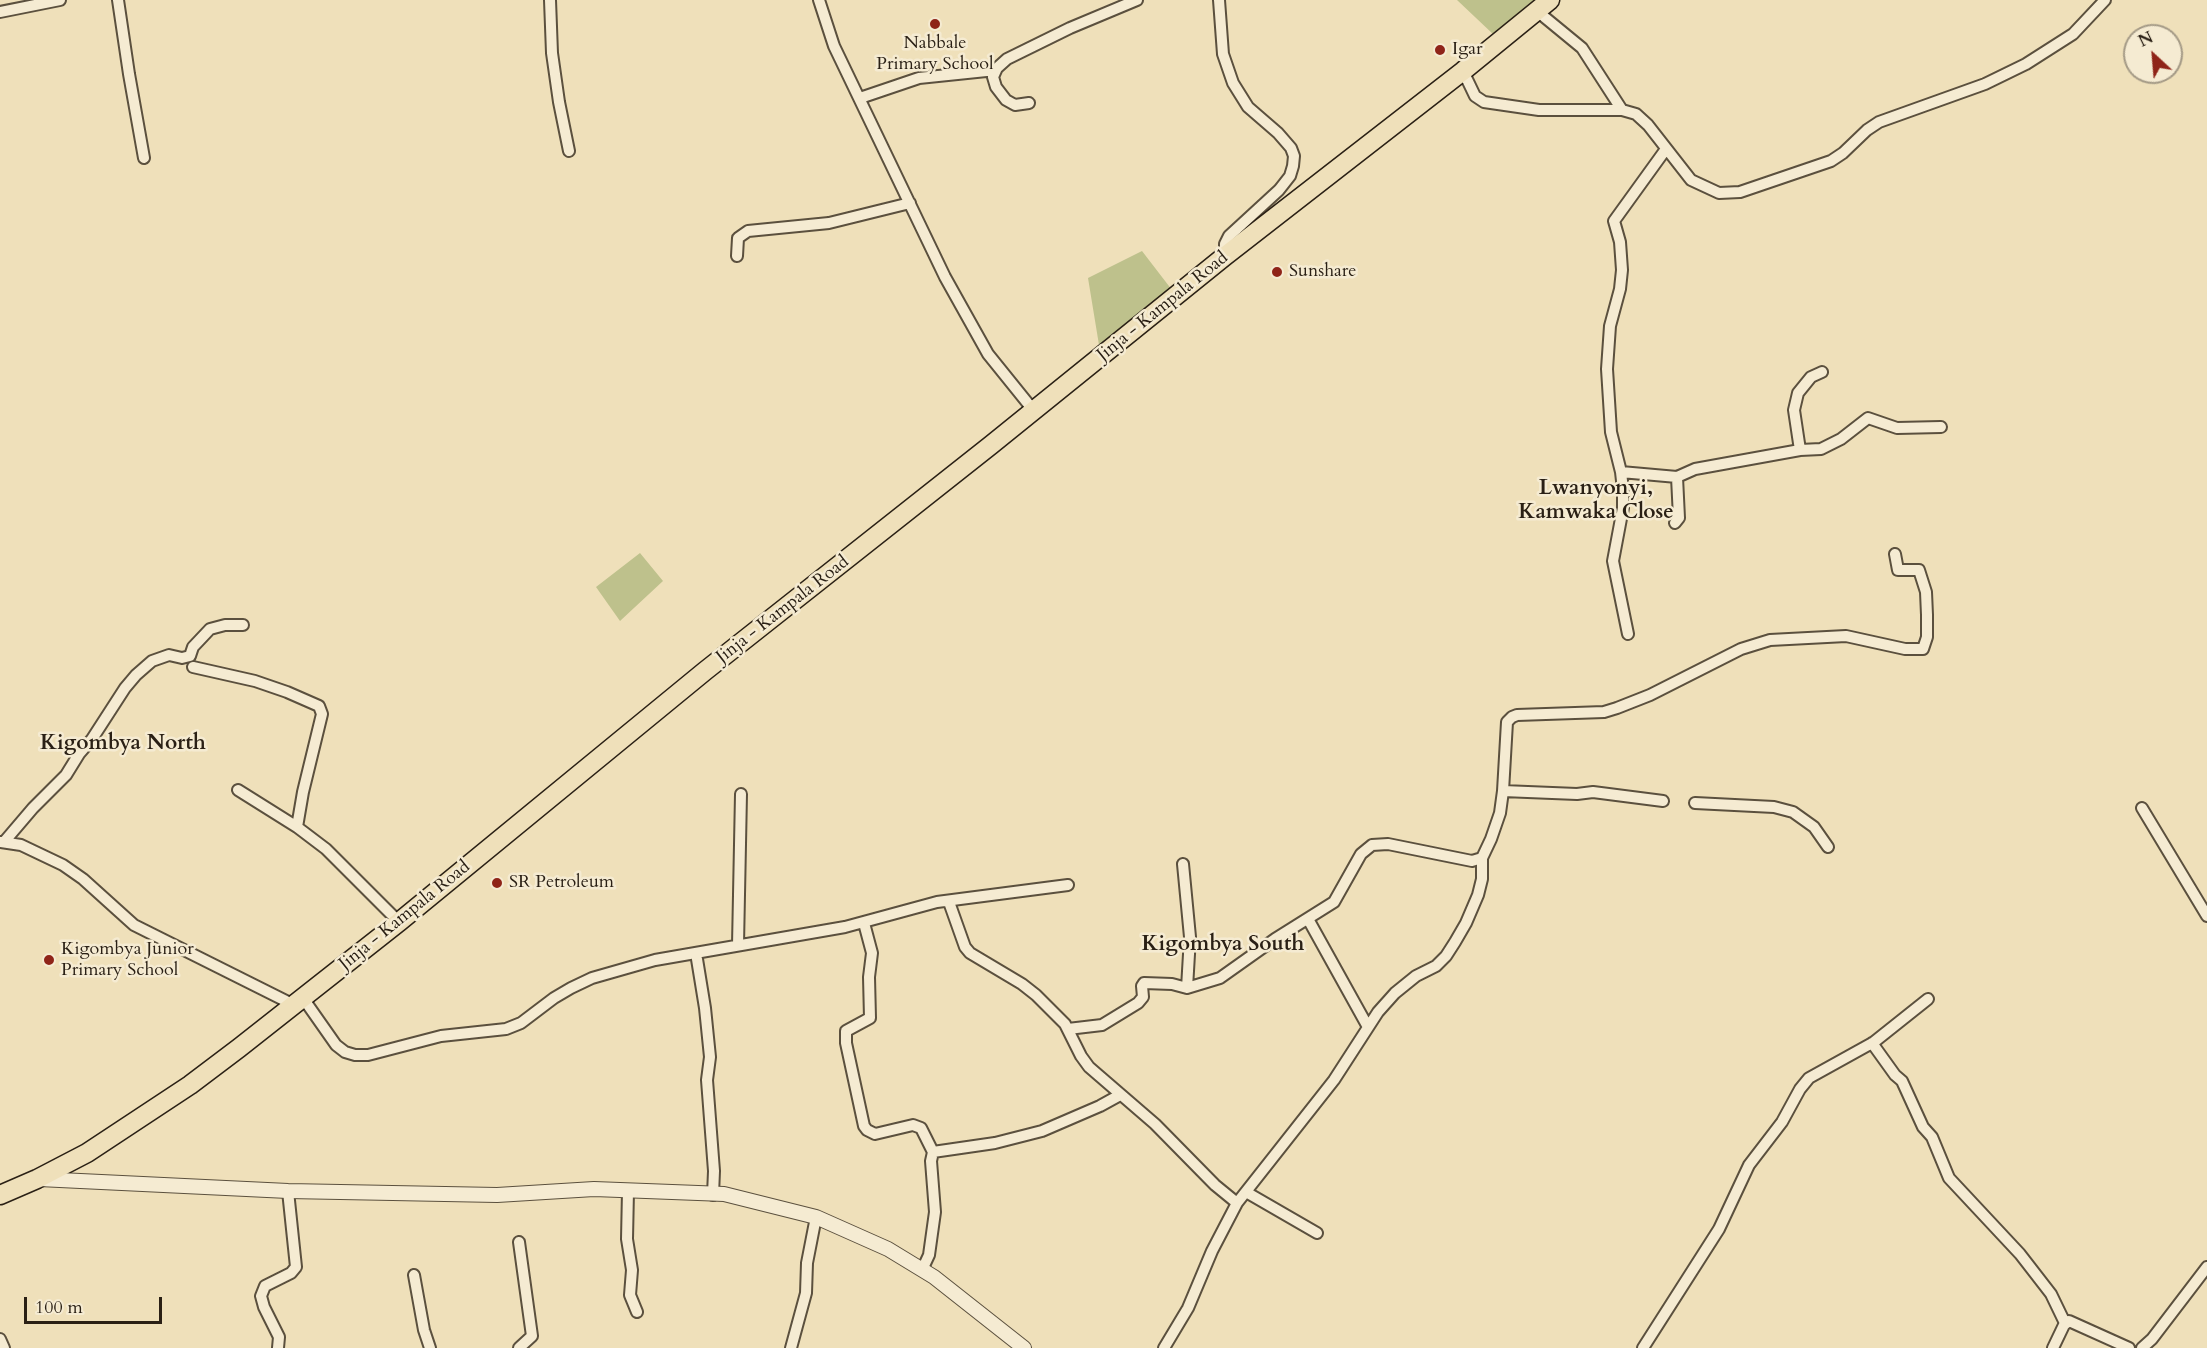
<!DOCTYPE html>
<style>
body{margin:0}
#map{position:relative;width:2207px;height:1348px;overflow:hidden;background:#efe0ba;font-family:Cardo,serif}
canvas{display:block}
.north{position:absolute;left:2123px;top:24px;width:60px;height:60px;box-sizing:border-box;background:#f5ebd2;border:2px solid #a49a86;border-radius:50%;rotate:334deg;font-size:16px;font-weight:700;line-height:24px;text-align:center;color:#2a2015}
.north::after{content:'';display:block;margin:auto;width:21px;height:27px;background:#8f2418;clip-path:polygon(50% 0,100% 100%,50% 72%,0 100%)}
.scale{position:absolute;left:24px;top:1297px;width:138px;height:27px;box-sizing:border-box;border:3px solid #2a2015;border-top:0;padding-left:8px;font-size:18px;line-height:21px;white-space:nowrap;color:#2a2015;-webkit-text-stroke:4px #f5ebd2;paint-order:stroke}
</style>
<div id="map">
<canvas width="2207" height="1348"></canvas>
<div class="north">N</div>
<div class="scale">100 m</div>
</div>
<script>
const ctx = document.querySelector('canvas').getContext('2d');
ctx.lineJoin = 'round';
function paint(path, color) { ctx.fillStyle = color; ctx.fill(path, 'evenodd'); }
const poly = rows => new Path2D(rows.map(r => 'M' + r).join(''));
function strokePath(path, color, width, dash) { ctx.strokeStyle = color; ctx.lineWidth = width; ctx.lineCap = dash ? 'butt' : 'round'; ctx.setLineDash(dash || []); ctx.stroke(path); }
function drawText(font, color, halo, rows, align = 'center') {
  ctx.font = font + ' Cardo,serif'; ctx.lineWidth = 5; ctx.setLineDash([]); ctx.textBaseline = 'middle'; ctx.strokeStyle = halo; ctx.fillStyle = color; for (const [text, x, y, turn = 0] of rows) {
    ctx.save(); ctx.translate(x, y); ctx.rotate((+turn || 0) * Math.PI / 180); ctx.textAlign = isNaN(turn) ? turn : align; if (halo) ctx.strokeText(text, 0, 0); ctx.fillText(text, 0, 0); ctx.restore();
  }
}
const green = poly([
 [1457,0,1537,0,1494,35],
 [1142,251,1172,290,1099,345,1088,278],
 [640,553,663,581,620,621,596,587]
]);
const minor = poly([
 [118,0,129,74,144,158],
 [550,0,552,53,559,102,569,151],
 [819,0,834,46,945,277,988,354,1034,411],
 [1219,0,1223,54,1233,83,1248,107,1278,133,1291,148,1294,156,1293,166,1290,176,1279,190,1229,236,1225,244,1225,256],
 [1537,11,1582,48,1622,110],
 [0,12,60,0],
 [1463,71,1475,96,1484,102,1539,110,1622,110,1636,114,1648,125,1691,180,1719,193,1740,192,1831,161,1843,153,1867,130,1879,122,1985,84,2026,64,2073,34,2105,0],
 [860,98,919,78,996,70],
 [1029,103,1015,105,1006,100,996,87,993,77,997,68,1007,59,1070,28,1137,0],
 [737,256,738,238,748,231,829,223,910,203],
 [1800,450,1794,410,1798,393,1811,377,1822,372],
 [1621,472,1677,477,1679,518,1675,523],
 [1677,477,1695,469,1800,450,1821,449,1841,439,1868,418,1897,428,1941,427],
 [1628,634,1613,561,1623,508,1623,490,1621,472,1611,432,1607,369,1610,326,1620,289,1622,270,1620,242,1614,221,1666,149],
 [193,667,255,681,287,692,319,706,322,714,303,792,297,827],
 [238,790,297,827,326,849,399,922],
 [1503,791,1507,722,1512,717,1517,715,1604,712,1617,708,1650,695,1741,649,1770,640,1846,636,1905,649,1923,649,1927,637,1927,615,1926,592,1919,570,1898,570,1895,554],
 [1695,803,1774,807,1793,812,1814,827,1828,847],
 [2142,808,2207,916],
 [1,842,21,845,63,865,83,879,134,925,294,1005],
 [4,842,33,808,66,775,79,754,92,739,125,688,136,675,152,661,169,655,182,658,190,656,193,647,210,629,225,625,243,625],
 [1183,864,1190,937,1187,988],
 [949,902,965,947,970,953,1022,984,1036,995,1065,1024,1081,1056,1089,1067,1155,1124,1215,1185,1237,1203],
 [1308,919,1368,1027],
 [864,923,872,953,869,977,870,1018,846,1031,846,1043,864,1126,867,1130,875,1134,913,1125,921,1128,933,1152],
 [738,945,741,794],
 [696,953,705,1008,710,1057,707,1080,714,1171,713,1195],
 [303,998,336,1045,345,1052,355,1055,368,1055,441,1036,506,1029,521,1023,554,998,571,988,592,978,655,960,845,927,937,902,1068,885],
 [1068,1029,1102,1025,1138,1003,1143,997,1142,986,1144,983,1172,984,1187,988,1220,978,1275,939,1334,902,1361,854,1372,845,1388,844,1472,861,1482,858],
 [1872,1043,1895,1075,1902,1081,1923,1127,1932,1137,1949,1178,2020,1254,2051,1294,2065,1323],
 [628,1191,627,1239,632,1270,630,1295,637,1312],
 [1246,1192,1317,1233],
 [519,1242,532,1336,519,1348],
 [922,1270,929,1255,935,1212,931,1161,933,1152,995,1143,1042,1131,1100,1106,1120,1095],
 [414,1275,424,1330,430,1348],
 [0,1339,4,1348],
 [278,1348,279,1337,264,1307,261,1296,265,1286,291,1273,296,1267,288,1191],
 [791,1348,806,1293,807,1263,816,1217],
 [1164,1348,1188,1308,1212,1251,1237,1203,1334,1080,1378,1012,1395,993,1416,976,1436,966,1446,956,1455,942,1466,923,1478,895,1482,879,1482,858,1491,839,1500,813,1503,791,1577,794,1593,792,1663,801],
 [1643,1348,1719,1229,1749,1165,1782,1122,1800,1089,1809,1078,1874,1042,1928,999],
 [2053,1348,2064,1325,2069,1321,2129,1348],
 [2142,1348,2152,1339,2207,1267]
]);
const tertiary = poly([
 [39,1179,288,1191,497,1195,594,1189,724,1194,816,1217,888,1249,934,1277,1024,1348]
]);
const trunk = poly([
 [0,1195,37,1179,87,1153,190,1085,239,1048,399,922,705,671,991,445,1225,256,1463,71,1550,0]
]);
const markers = [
 [935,24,6,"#8f2418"],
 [1440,50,6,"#8f2418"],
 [1277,272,6,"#8f2418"],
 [497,883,6,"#8f2418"],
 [49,960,6,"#8f2418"]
];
const poiNames = [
 ["Nabbale",935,44,"center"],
 ["Primary School",935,65,"center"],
 ["Igar",1452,50],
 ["Sunshare",1289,272],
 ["SR Petroleum",509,883],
 ["Kigombya Junior",61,950],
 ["Primary School",61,971]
];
const streetNames = [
 ["Jinja - Kampala Road",1163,307,-39],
 ["Jinja - Kampala Road",783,610,-38],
 ["Jinja - Kampala Road",405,916,-39]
];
const quarterNames = [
 ["Lwanyonyi,",1596,489],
 ["Kamwaka Close",1596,513],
 ["Kigombya North",123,744],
 ["Kigombya South",1223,945]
];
paint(green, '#bec18c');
strokePath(minor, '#5b503e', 14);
strokePath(tertiary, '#5b503e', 16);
strokePath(trunk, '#2a2015', 21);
strokePath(minor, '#f5ebd2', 10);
strokePath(tertiary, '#f5ebd2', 14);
strokePath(trunk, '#efe0ba', 18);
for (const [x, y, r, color] of markers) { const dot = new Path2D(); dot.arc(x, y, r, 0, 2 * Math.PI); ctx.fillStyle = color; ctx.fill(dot); strokePath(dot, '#f5ebd2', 2); }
drawText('18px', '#2a2015', '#f5ebd2', poiNames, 'left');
drawText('18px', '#2a2015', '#f5ebd2', streetNames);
drawText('bold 21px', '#2a2015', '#f5ebd2', quarterNames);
</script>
